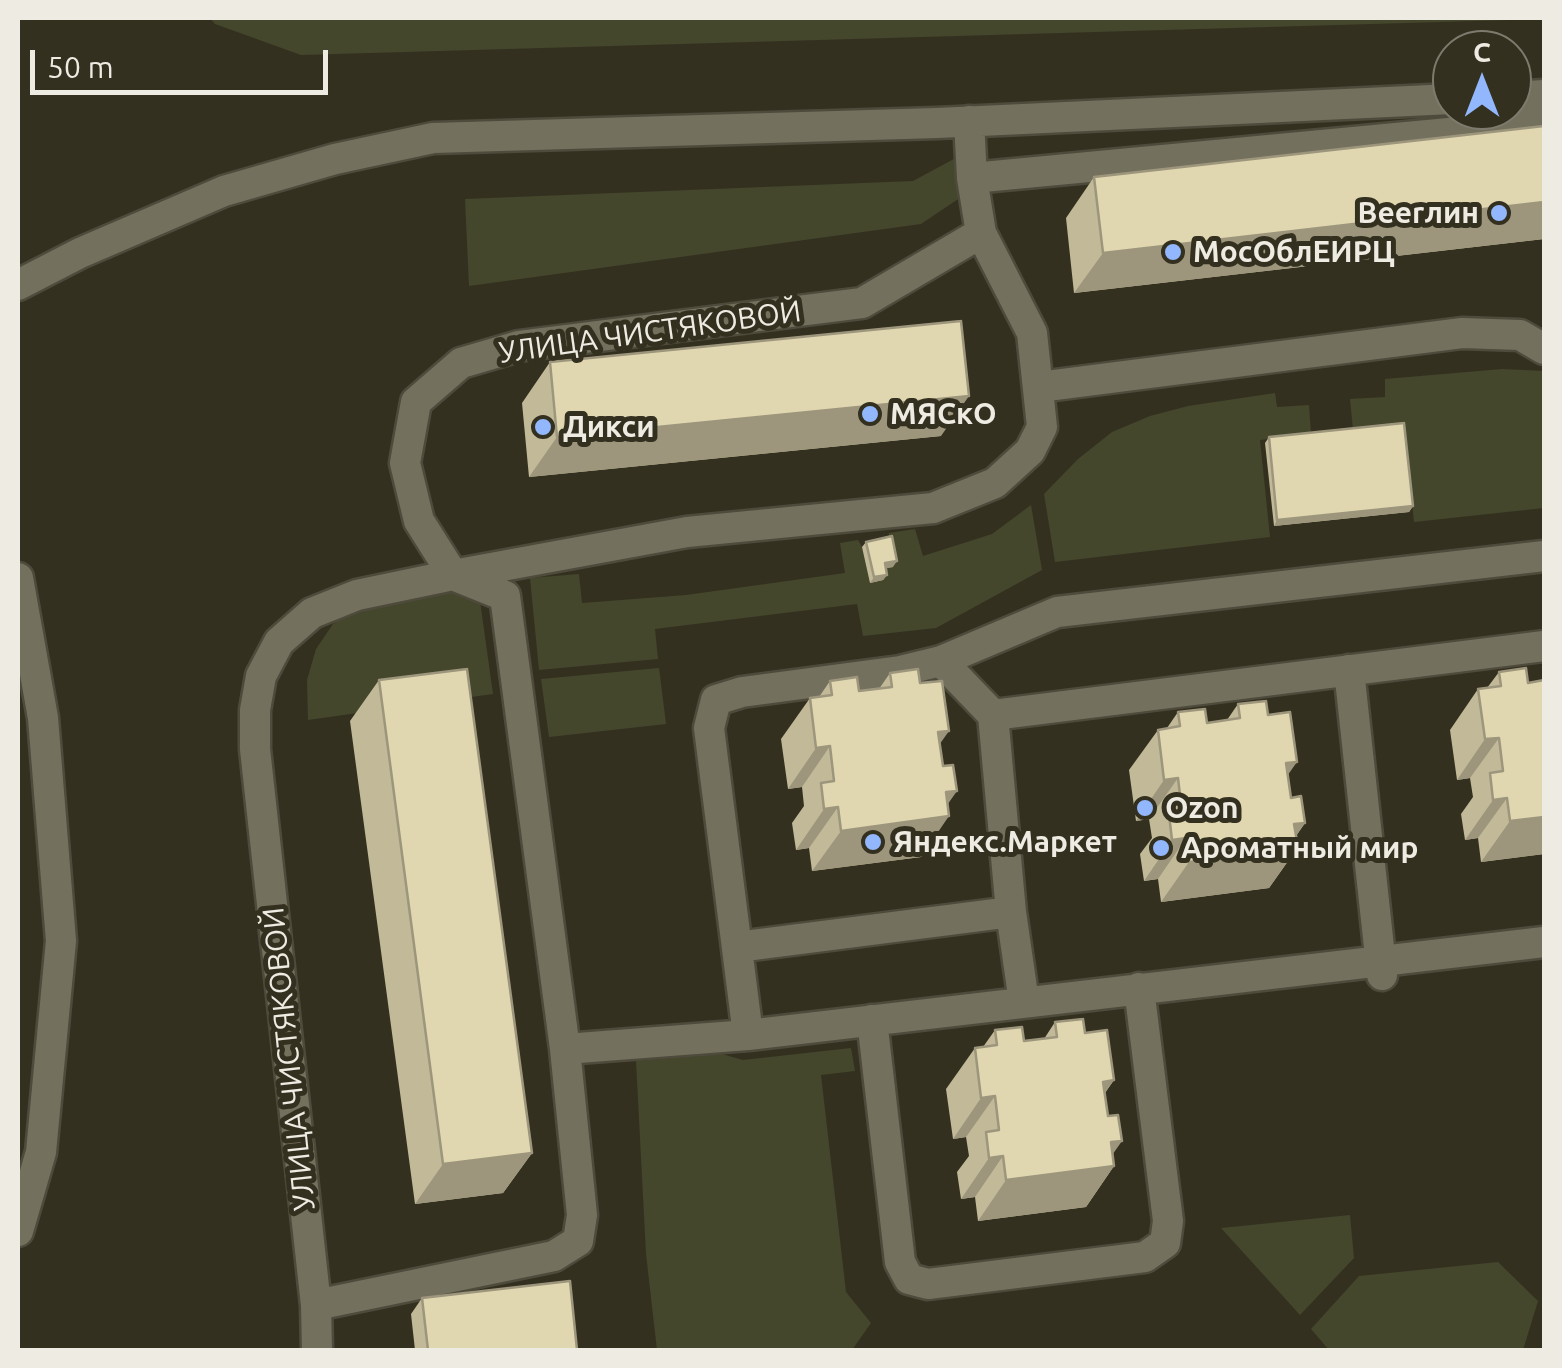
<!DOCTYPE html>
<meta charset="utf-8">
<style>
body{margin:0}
#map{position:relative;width:1562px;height:1368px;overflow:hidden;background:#343020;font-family:Ubuntu,sans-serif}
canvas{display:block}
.frame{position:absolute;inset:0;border:20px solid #eeece2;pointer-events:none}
.north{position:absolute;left:1432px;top:30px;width:100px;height:100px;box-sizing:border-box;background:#343020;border:2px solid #7e7b6e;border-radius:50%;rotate:0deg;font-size:28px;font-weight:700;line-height:40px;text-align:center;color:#eeece2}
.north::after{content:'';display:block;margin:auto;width:35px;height:45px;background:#92b7fd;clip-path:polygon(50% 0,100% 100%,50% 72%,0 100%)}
.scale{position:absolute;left:30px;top:50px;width:298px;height:45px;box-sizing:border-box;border:5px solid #eeece2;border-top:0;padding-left:12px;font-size:30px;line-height:35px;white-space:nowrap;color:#eeece2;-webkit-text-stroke:8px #343020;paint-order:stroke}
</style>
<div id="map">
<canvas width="1562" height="1368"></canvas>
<div class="frame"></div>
<div class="north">С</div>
<div class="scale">50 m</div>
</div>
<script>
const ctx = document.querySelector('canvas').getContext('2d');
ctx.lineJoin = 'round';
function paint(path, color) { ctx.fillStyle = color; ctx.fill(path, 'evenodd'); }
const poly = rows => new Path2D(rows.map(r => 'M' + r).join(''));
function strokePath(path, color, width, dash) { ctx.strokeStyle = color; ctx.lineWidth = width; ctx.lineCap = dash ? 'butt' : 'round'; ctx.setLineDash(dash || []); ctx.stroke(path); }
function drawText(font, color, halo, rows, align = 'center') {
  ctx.font = font + ' Ubuntu,sans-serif'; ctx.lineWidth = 10; ctx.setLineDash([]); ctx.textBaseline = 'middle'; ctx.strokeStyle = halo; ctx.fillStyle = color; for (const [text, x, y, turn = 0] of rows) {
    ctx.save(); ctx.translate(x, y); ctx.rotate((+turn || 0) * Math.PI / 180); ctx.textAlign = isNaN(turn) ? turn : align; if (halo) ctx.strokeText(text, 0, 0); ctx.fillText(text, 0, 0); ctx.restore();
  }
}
const green = poly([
 [210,18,1544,18,1544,19,301,55,215,24],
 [978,146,982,183,921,224,469,286,465,199,913,181],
 [1502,369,1544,371,1544,508,1414,522,1404,425,1353,430,1350,399,1385,397,1385,379],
 [1275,393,1277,407,1309,405,1311,434,1260,440,1270,537,1055,562,1044,494,1078,459,1112,432,1150,416,1188,406],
 [1031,505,1042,570,936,628,863,636,857,604,655,629,658,659,539,670,530,578,579,574,582,603,686,595,845,573,840,543,858,540,862,547,888,542,889,533,915,529,923,556,992,534],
 [462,587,480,601,493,694,308,720,307,680,316,649,333,624,354,607],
 [659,668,666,724,549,737,541,679],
 [851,1048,855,1071,821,1075,846,1292,871,1323,852,1350,657,1350,646,1254,636,1061,722,1054,743,1060],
 [1350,1215,1354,1258,1300,1315,1221,1228],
 [1498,1262,1538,1301,1523,1350,1329,1350,1311,1329,1359,1276]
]);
const minor = poly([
 [1512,97,1544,95],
 [969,121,972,178],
 [18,285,80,253,224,191,335,159,433,138,937,123,1452,99],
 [1039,387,1462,333,1520,335,1544,349],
 [453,575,687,532,933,508,995,483,1030,451,1042,427,1032,333,981,233],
 [18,578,43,718,61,941,41,1152,18,1231],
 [941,661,993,715,1544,646],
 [1349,670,1382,975],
 [993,715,1011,912,1024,1002],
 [737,947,1011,912],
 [872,1020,900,1262,909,1279,928,1284,1145,1257,1165,1243,1168,1221,1139,988],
 [748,1035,709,728,716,700,742,692,900,671,941,661,1057,612,1544,556],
 [565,1049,748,1035,1544,942],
 [316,1305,554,1256,578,1241,582,1215,565,1049,505,596,453,575],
 [317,1350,316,1305,255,749,255,710,261,676,279,642,312,613,357,595,453,575,419,521,405,463,416,402,461,363,519,346,862,303,981,233,972,178,1544,124]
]);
const wall = poly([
 [1544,126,1544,239,1074,293,1066,218,1094,177],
 [550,362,941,436,529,477,522,403],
 [1269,437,1413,506,1409,512,1274,526,1265,443],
 [866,542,893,567,886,568,887,575,883,580,870,583,862,547],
 [1499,672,1544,854,1481,862,1478,838,1465,840,1461,814,1473,797,1470,778,1457,780,1450,730,1478,689,1487,688],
 [890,673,920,683,940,744,948,804,921,857,812,871,809,848,796,850,792,823,804,806,802,787,788,789,781,739,810,698,819,697,830,681,859,691,879,689],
 [379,680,532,1153,503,1193,415,1204,350,721],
 [1238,704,1268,715,1288,775,1291,798,1305,823,1296,836,1298,847,1269,888,1161,902,1158,879,1144,881,1140,854,1152,838,1149,819,1136,821,1129,770,1158,730,1167,728,1178,712,1207,723,1227,720],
 [1055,1022,1085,1033,1114,1080,1105,1093,1114,1166,1086,1207,978,1221,975,1197,961,1199,957,1172,969,1156,966,1137,953,1139,946,1089,975,1048,983,1047,995,1030,1024,1041,1044,1039],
 [422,1298,577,1350,415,1350,411,1314]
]);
const shadedWall = poly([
 [1544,202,1544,239,1074,293,1103,253],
 [969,396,941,436,529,477,557,437],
 [1413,506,1409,512,1274,526,1277,520],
 [897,561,893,567,881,569,885,563],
 [887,575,883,580,870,583,874,577],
 [949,731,920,772,938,732],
 [1499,738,1470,778,1457,780,1485,739],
 [830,746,802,787,788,789,816,748],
 [1297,762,1268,803,1286,763],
 [1178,778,1149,819,1136,821,1164,780],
 [957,791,938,818,949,816,921,857,812,871,841,831,946,792],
 [1507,798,1478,838,1465,840,1493,800],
 [838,807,809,848,796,850,824,809],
 [1544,817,1544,854,1481,862,1510,821],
 [1305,823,1287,849,1298,847,1269,888,1161,902,1189,862,1294,824],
 [1186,838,1158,879,1144,881,1172,840],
 [1114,1080,1085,1121,1103,1082],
 [995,1096,966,1137,953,1139,981,1098],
 [1122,1141,1103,1168,1114,1166,1086,1207,978,1221,1006,1180,1111,1142],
 [532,1153,503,1193,415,1204,443,1164],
 [1003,1156,975,1197,961,1199,989,1158]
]);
const building = poly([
 [1544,126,1544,202,1103,253,1094,177,1544,126],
 [961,321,969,396,557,437,550,362,961,321],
 [1404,423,1413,506,1277,520,1269,437,1404,423],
 [892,536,897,561,885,563,887,575,874,577,866,542,892,536],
 [1526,668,1528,683,1544,680,1544,817,1510,821,1507,798,1493,800,1490,773,1503,771,1499,738,1485,739,1478,689,1501,686,1499,672,1526,668],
 [467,669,532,1153,443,1164,379,680,467,669],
 [918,669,920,683,942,681,949,731,938,732,943,766,953,765,957,791,946,792,949,816,841,831,838,807,824,809,821,783,834,781,830,746,816,748,810,698,832,695,830,681,857,677,859,691,892,687,890,673,918,669],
 [1266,701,1268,715,1290,712,1297,762,1286,763,1291,798,1301,796,1305,823,1294,824,1298,847,1189,862,1186,838,1172,840,1169,814,1182,812,1178,778,1164,780,1158,730,1180,726,1178,712,1205,709,1207,723,1240,718,1238,704,1266,701],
 [1083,1019,1085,1033,1107,1030,1114,1080,1103,1082,1108,1116,1118,1115,1122,1141,1111,1142,1114,1166,1006,1180,1003,1156,989,1158,986,1132,999,1130,995,1096,981,1098,975,1048,997,1045,995,1030,1022,1027,1024,1041,1057,1037,1055,1022,1083,1019],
 [570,1281,577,1350,428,1350,422,1298,570,1281]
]);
const markers = [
 [1499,213,10,"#92b7fd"],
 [1173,252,10,"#92b7fd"],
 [870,414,10,"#92b7fd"],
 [543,427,10,"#92b7fd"],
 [1145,808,10,"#92b7fd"],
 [873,842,10,"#92b7fd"],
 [1161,848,10,"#92b7fd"]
];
const poiNames = [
 ["Beerлин",1479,213,"right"],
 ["МосОблЕИРЦ",1193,252],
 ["МЯСкО",890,414],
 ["Дикси",563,427],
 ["Ozon",1165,808],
 ["Яндекс.Маркет",893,842],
 ["Ароматный мир",1181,848]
];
const streetNames = [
 ["УЛИЦА ЧИСТЯКОВОЙ",650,332,-8],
 ["УЛИЦА ЧИСТЯКОВОЙ",289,1059,-96]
];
paint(green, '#44472c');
strokePath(minor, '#4e4b3c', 35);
strokePath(minor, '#74705e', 30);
paint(wall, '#c1b998');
paint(shadedWall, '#9d967c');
paint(building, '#e0d7b1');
strokePath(building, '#9d967c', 2.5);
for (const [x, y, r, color] of markers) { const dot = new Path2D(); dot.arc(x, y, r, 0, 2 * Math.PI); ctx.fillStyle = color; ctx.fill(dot); strokePath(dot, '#343020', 4); }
drawText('bold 30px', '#eeece2', '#343020', poiNames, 'left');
drawText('30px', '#eeece2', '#343020', streetNames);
</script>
